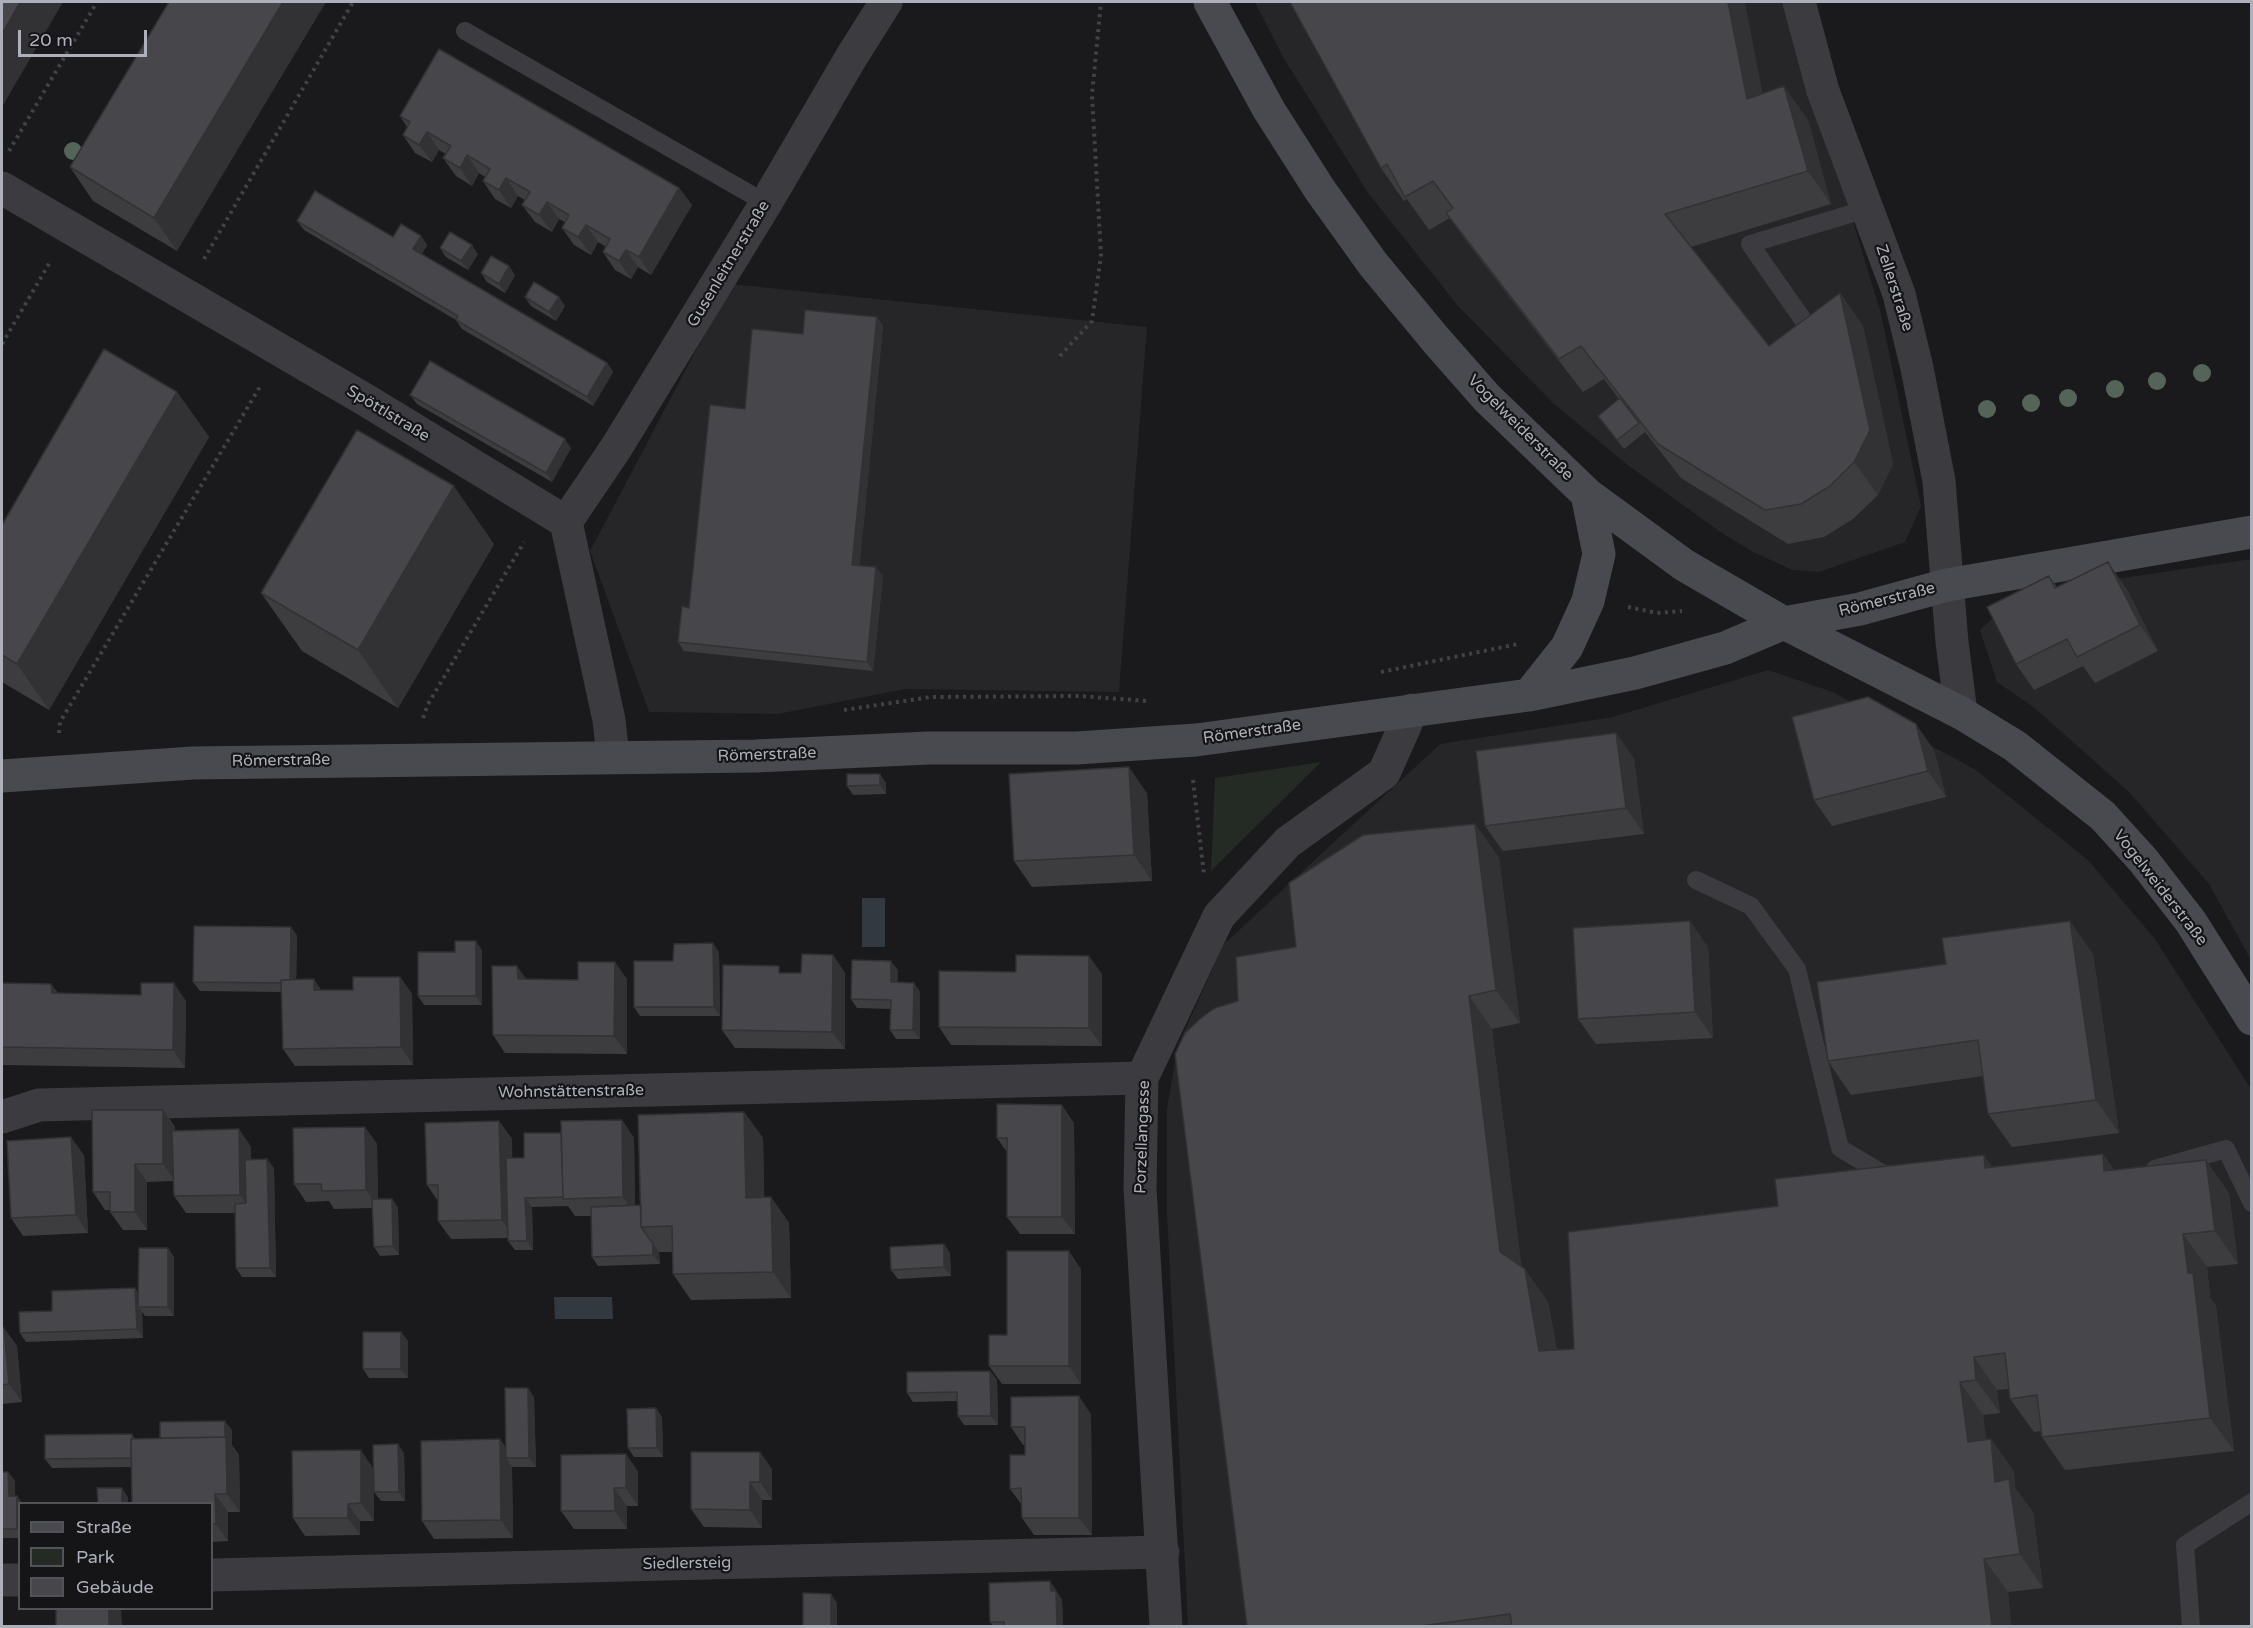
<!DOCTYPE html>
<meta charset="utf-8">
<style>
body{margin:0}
#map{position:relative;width:2253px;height:1628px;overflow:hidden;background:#1a191b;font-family:"Varela Round",sans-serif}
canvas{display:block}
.frame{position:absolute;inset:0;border:3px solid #adb0ba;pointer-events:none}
.legend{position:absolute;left:18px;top:1502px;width:195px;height:108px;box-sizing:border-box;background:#151416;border:2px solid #525258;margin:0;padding:8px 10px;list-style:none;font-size:18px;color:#adb0ba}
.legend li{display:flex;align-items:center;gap:12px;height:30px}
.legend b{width:30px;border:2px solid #525258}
.scale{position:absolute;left:18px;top:30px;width:129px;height:27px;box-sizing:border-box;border:3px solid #adb0ba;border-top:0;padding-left:8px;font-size:18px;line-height:21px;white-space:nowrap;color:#adb0ba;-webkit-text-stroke:4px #151416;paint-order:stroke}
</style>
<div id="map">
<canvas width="2253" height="1628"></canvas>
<div class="frame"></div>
<ul class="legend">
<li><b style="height:8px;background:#494a50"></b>Straße</li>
<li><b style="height:16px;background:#242b25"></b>Park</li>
<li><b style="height:16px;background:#47474b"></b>Gebäude</li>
</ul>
<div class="scale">20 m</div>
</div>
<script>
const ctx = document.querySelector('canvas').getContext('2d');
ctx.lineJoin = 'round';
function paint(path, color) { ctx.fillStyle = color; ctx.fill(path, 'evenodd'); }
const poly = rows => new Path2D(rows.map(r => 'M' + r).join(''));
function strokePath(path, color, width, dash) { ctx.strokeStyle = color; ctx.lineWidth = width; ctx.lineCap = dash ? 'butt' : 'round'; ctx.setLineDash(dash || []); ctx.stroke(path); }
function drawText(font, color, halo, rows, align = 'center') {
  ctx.font = font + ' "Varela Round",sans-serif'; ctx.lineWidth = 4.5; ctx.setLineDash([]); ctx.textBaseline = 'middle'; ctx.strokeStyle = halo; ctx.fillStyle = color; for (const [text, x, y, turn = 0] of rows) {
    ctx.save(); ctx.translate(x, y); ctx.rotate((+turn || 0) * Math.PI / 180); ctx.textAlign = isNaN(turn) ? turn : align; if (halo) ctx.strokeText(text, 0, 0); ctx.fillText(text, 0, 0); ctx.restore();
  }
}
const built = poly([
 [1255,2,1787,2,1881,314,1921,506,1905,542,1819,572,1792,570,1751,551,1719,531,1629,466,1553,403,1459,307,1368,193,1283,57],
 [731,284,1147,327,1119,692,905,689,778,714,649,712,590,551],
 [2251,559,2251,960,2209,884,2130,793,2036,709,1997,682,1980,630,2006,605,2062,587],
 [1768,670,1833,692,1976,770,2088,860,2155,939,2251,1089,2251,1626,1188,1626,1167,1213,1167,1108,1178,1045,1224,944,1440,744,1613,717]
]);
const green = poly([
 [1321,762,1211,871,1215,778]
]);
const water = poly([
 [862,898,885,898,885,947,862,947],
 [554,1297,612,1297,613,1319,555,1319]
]);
const path = poly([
 [9,151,97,2],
 [204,259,353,2],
 [2,344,50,262],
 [1060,356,1092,321,1101,255,1092,95,1101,2],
 [1628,607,1657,613,1682,611],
 [1381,672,1518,644],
 [844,710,931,697,1079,696,1147,701],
 [423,718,428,704,524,542],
 [59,733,60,722,261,385],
 [1193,780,1204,874]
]);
const service = poly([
 [465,31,766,203],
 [1808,327,1750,244,1867,209],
 [1696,880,1751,906,1797,969,1840,1148,1883,1174,1893,1174],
 [2155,1169,2226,1149,2252,1203],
 [2191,1626,2185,1545,2252,1502]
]);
const minor = poly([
 [1799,2,1823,91,1899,294,1917,368,1939,481,1952,642,1961,713],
 [2,188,364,399,566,522,609,720,613,757],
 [566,522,616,448,766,203,852,56,886,2],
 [2,1117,39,1105,1142,1078],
 [212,1575,1163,1552],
 [2,1580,20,1580]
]);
const tertiary = poly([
 [1166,1626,1140,1188,1142,1078,1219,916,1288,842,1384,773,1412,710]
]);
const secondary = poly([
 [1210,2,1269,110,1320,190,1373,264,1436,340,1487,398,1587,494,1684,565,1784,623,1961,713,2015,746,2103,816,2143,860,2191,922,2252,1019],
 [1529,695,1567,647,1588,601,1599,554,1587,494],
 [2,776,193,763,756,756,929,748,1077,748,1196,740,1529,695,1635,673,1725,648,1784,623,1860,609,1947,585,2252,532]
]);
const trees = [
 [73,151],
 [2202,373],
 [2157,381],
 [2115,389],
 [2068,398],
 [2031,403],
 [1987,409]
];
const wall = poly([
 [169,2,177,251,93,201,70,167],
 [1290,2,1763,93,1808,120,1831,204,1691,247,1769,346,1840,293,1863,326,1893,464,1878,495,1853,519,1824,537,1788,544,1681,478,1645,432,1624,449,1598,416,1619,399,1604,379,1583,392,1470,246,1450,218,1429,230,1407,199,1404,201,1381,168],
 [400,116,679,188,692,205,651,275,638,267,631,279,615,270,603,252,606,247,598,242,591,255,574,245,562,228,565,222,559,219,552,232,535,222,522,205,525,200,518,196,511,208,495,199,483,181,485,177,479,173,472,186,456,176,443,158,446,154,439,150,432,162,415,153,403,135,407,127],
 [297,221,393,237,421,236,427,245,422,254,607,363,613,372,593,406,462,329,456,320,304,230],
 [440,248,478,254,468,270,446,257],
 [481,273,515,275,505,293,487,282],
 [525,297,565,306,556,321,531,306],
 [877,317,883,326,859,565,883,576,873,671,684,651,678,642,689,608,745,409,803,334],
 [177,392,209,437,49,710,2,682,2,525],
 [410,395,571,448,552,482,417,404],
 [494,544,398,708,302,651,261,593],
 [2049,576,2057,587,2126,588,2158,651,2095,683,2083,666,2034,690,2016,664],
 [1616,733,1634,759,1644,834,1503,851,1485,826],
 [1934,750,1946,797,1832,826,1814,800],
 [886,783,886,794,853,795,847,786],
 [1147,793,1152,881,1032,887,1014,861],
 [1475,824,1499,858,1520,1023,1492,1029,1521,1266,1548,1302,1557,1350,1574,1349,1778,1206,1992,1167,2103,1154,2114,1170,2229,1193,2238,1264,2207,1267,2210,1297,2216,1306,2234,1451,2065,1470,2042,1437,2041,1431,2034,1432,2010,1399,2009,1389,1997,1390,2000,1413,1983,1415,1986,1440,1991,1439,2014,1472,2015,1488,2033,1512,2043,1588,2008,1592,2011,1626,1247,1626,1238,1001,1296,947],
 [291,927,297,936,296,980,321,990,353,990,400,977,412,994,413,1065,295,1066,283,1049,281,992,200,991,193,982],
 [1708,947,1713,1038,1596,1044,1578,1019],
 [482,950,482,1005,424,1005,418,996,455,952],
 [719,952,720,1016,640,1016,634,1007,673,961],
 [2093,954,2119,1133,2012,1147,1988,1114,1983,1076,1851,1095,1828,1061],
 [833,955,845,973,845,1049,735,1048,722,1030,783,973,801,973],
 [898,970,897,982,914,983,920,992,920,1039,896,1039,890,1030,890,1009,857,1008,851,999],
 [1102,974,1102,1046,951,1045,939,1027],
 [627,979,627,1054,505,1053,493,1035,527,980],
 [2,983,51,984,58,993,186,1001,185,1068,2,1065],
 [163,1110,175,1127,175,1131,239,1129,251,1147,251,1160,274,1168,276,1277,242,1277,236,1268,235,1213,186,1213,174,1196,173,1181,147,1182,147,1230,123,1230,110,1212,110,1210,105,1210,93,1192],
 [744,1112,763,1138,764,1197,771,1197,789,1223,791,1298,691,1300,673,1274,672,1252,659,1252,660,1264,598,1266,592,1257,591,1216,575,1216,568,1206,532,1207,533,1250,515,1250,508,1241,508,1238,451,1239,438,1221,438,1201,427,1185,499,1121,512,1139,512,1158,524,1158,561,1133,622,1120,634,1138,635,1206,641,1205],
 [1074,1123,1075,1234,1020,1234,1007,1217,1007,1152,997,1138],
 [365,1127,377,1144,378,1199,392,1199,398,1208,399,1255,380,1256,374,1247,372,1208,334,1209,329,1201,306,1202,294,1184],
 [84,1155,88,1233,23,1236,11,1218],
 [944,1244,950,1253,951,1276,898,1279,891,1270],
 [168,1248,174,1257,174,1316,145,1316,142,1312,143,1338,26,1342,20,1333,52,1311,135,1288,138,1293],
 [1081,1269,1081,1384,1002,1384,989,1366],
 [4,1328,17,1346,22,1402,2,1404,2,1329],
 [401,1332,408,1341,408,1378,369,1378,363,1369],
 [990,1371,997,1380,998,1425,964,1425,958,1416,957,1401,913,1402,907,1393],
 [534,1397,536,1467,512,1467,513,1538,434,1539,422,1521,500,1439,506,1448],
 [656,1408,662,1417,663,1457,634,1457,628,1448],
 [1091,1414,1092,1535,1034,1535,1022,1518,1022,1505,1010,1489,1025,1455,1025,1445,1023,1445,1011,1427],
 [232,1430,232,1445,239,1455,240,1512,228,1512,228,1541,212,1542,212,1503,131,1467,52,1468,45,1459,132,1434,135,1439,160,1438],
 [404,1453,405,1501,381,1501,374,1492],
 [626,1454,638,1472,638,1506,627,1506,627,1529,574,1529,561,1511],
 [373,1468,374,1521,360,1521,360,1535,305,1536,293,1518],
 [772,1469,772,1500,762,1500,762,1528,704,1527,691,1509],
 [2,1472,8,1472,15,1481,15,1496,17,1496,22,1503,20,1503,20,1538,2,1538],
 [1050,1581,1062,1600,1063,1626,993,1626,990,1622]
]);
const shadedWall = poly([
 [20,2,63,2,2,107,2,34],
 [283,2,326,2,177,251,154,218],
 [1728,2,1745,2,1770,132,1747,99],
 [1784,86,1808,120,1831,204,1808,171],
 [427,132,439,150,432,162,419,145],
 [467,155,479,173,472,186,460,168],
 [506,178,518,196,511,208,499,190],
 [679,188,692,205,651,275,639,257],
 [547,202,559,219,552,232,539,215],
 [586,225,598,242,591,255,578,237],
 [421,236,427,245,419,258,413,249],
 [472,245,478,254,468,270,461,261],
 [626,250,638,267,631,279,619,261],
 [509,266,515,275,505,293,499,284],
 [1840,293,1863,326,1893,464,1878,495,1854,462],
 [559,297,565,306,556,321,549,312],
 [877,317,883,326,859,574,852,565],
 [607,363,613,372,593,406,587,397],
 [177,392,209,437,49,710,17,664],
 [565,439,571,448,552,482,546,473],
 [454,486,494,544,398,708,358,650],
 [2108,562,2126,588,2158,651,2140,625],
 [876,567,883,576,873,671,867,662],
 [1916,724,1934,750,1946,797,1928,771],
 [1616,733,1634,759,1644,834,1626,808],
 [1129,767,1147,793,1152,881,1134,855],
 [880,774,886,783,886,794,880,785],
 [1475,824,1499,858,1520,1023,1496,990],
 [1690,921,1708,947,1713,1038,1695,1012],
 [2070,921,2093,954,2119,1133,2096,1100],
 [291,927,297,936,296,992,290,983],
 [476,941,482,950,482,1005,476,996],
 [713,943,719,952,720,1016,714,1007],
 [833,955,845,973,845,1049,832,1032],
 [1089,956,1102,974,1102,1046,1089,1028],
 [891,961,898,970,897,991,891,982],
 [615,962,627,979,627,1054,614,1036],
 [517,966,530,984,518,979],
 [400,977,412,994,413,1065,401,1047],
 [314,979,326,997,314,990],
 [174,983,186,1001,185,1068,173,1050],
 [914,983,920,992,920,1039,913,1030],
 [51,984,64,1002,52,993],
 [1469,996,1492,1029,1524,1285,1500,1252],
 [1062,1105,1074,1123,1075,1234,1062,1217],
 [163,1110,175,1127,175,1181,163,1164],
 [744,1112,763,1138,765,1224,746,1198],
 [622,1120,634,1138,635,1215,623,1197],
 [499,1121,512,1139,514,1238,502,1220],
 [365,1127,377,1144,378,1208,366,1190],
 [239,1129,251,1147,252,1212,240,1195],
 [71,1137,84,1155,88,1233,76,1215],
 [2103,1154,2126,1188,2104,1171],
 [1984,1155,2007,1188,1985,1168],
 [267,1159,274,1168,276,1277,270,1268],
 [2206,1160,2229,1193,2238,1264,2215,1231],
 [135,1164,147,1182,147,1230,135,1212],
 [771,1197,789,1223,791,1298,773,1272],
 [525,1198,532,1207,533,1250,527,1241],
 [392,1199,398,1208,399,1255,393,1246],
 [2183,1234,2207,1267,2210,1297,2216,1306,2234,1451,2210,1418,2188,1273],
 [653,1244,659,1252,660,1264,653,1255],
 [944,1244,950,1253,951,1276,944,1267],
 [168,1248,174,1257,174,1316,168,1307],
 [1069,1251,1081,1269,1081,1384,1069,1366],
 [1525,1269,1548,1302,1563,1384,1539,1351],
 [135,1288,141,1297,138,1307,142,1312,143,1338,137,1329],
 [4,1328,17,1346,22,1402,9,1384],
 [401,1332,408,1341,408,1378,401,1369],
 [1974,1357,1997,1390,2000,1413,1976,1380],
 [990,1371,997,1380,998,1425,991,1416],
 [1960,1382,1983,1415,1991,1476,1968,1442],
 [528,1388,534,1397,536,1467,529,1458],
 [1079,1396,1091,1414,1092,1535,1079,1518],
 [656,1408,662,1417,663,1457,657,1448],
 [225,1421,232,1430,232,1445,239,1455,240,1512,227,1494],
 [500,1439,512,1457,506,1458,512,1467,513,1538,501,1520],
 [1991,1439,2014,1472,2015,1488,2033,1512,2043,1588,2020,1554,1995,1482],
 [398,1444,404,1453,405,1501,399,1492],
 [361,1450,373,1468,374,1521,361,1503],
 [760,1452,772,1469,772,1500,760,1482],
 [626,1454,638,1472,638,1506,626,1488],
 [8,1472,15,1481,15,1505,9,1496],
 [750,1482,762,1500,762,1528,750,1510],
 [122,1488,128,1497,128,1503,122,1503],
 [614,1488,627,1506,627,1529,615,1511],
 [215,1494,228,1512,228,1541,216,1524],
 [17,1496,22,1503,20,1503,20,1533,17,1529],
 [348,1504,360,1521,360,1535,348,1518],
 [1984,1559,2008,1592,2011,1626,1992,1626],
 [1050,1581,1062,1600,1063,1626,1057,1626,1051,1591],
 [831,1594,837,1603,837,1626,831,1626],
 [109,1608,121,1608,122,1626,109,1626]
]);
const building = poly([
 [2,2,20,2,2,34,2,2],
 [169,2,283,2,154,218,70,167,169,2],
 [1290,2,1728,2,1747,99,1784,86,1808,171,1665,214,1769,346,1840,293,1870,430,1854,462,1830,486,1801,504,1765,510,1658,444,1581,346,1559,359,1446,213,1453,208,1433,181,1405,197,1387,164,1381,168,1290,2],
 [439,49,679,188,639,257,626,250,619,261,603,252,610,239,586,225,578,237,562,228,569,215,547,202,539,215,522,205,530,192,506,178,499,190,483,181,490,169,467,155,460,168,443,158,451,146,427,132,419,145,403,135,410,122,400,116,439,49],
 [315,191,393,237,401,224,421,236,413,249,607,363,587,397,456,320,458,316,297,221,315,191],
 [450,232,472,245,461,261,440,248,450,232],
 [491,256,509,266,499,284,481,273,491,256],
 [534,282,559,297,549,312,525,297,534,282],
 [805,310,877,317,852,565,876,567,867,662,678,642,682,606,689,608,710,405,745,409,752,329,803,334,805,310],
 [104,349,177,392,17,664,2,655,2,525,104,349],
 [430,361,565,439,546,473,410,395,430,361],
 [1620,398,1639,423,1617,440,1598,416,1620,398],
 [357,430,454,486,358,650,261,593,357,430],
 [2108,562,2140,625,2077,657,2067,639,2016,664,1987,607,2049,576,2055,588,2108,562],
 [1868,697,1916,724,1928,771,1814,800,1792,717,1868,697],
 [1616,733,1626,808,1485,826,1476,751,1616,733],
 [1129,767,1134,855,1014,861,1009,774,1129,767],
 [847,774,880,774,880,785,847,786,847,774],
 [1475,824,1496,990,1469,996,1500,1252,1525,1269,1539,1351,1574,1349,1568,1232,1778,1206,1775,1179,1984,1155,1985,1168,2103,1154,2104,1171,2206,1160,2215,1231,2183,1234,2188,1273,2193,1273,2210,1418,2042,1437,2037,1395,2010,1399,2005,1353,1974,1357,1976,1380,1960,1382,1968,1442,1991,1439,1995,1482,2009,1479,2020,1554,1984,1559,1992,1626,1512,1626,1510,1614,1421,1626,1247,1626,1175,1054,1185,1033,1201,1018,1215,1008,1238,1001,1236,957,1296,947,1289,883,1363,835,1475,824],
 [1690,921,1695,1012,1578,1019,1573,928,1690,921],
 [2070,921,2096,1100,1988,1114,1978,1040,1828,1061,1817,982,1946,964,1942,938,2070,921],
 [194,926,291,927,290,980,281,980,281,983,193,982,194,926],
 [455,941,476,941,476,996,418,996,418,952,455,952,455,941],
 [713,943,714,1007,634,1007,634,961,673,961,674,944,713,943],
 [802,954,833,955,832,1032,722,1030,723,965,779,966,779,973,801,973,802,954],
 [1016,955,1089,956,1089,1028,939,1027,939,971,1016,972,1016,955],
 [852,960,891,961,891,982,914,983,913,1030,890,1030,891,1000,851,999,852,960],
 [578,962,615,962,614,1036,493,1035,492,966,517,966,518,979,578,980,578,962],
 [353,977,400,977,401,1047,283,1049,281,980,314,979,314,990,353,990,353,977],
 [2,983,51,984,52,993,141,995,141,983,174,983,173,1050,2,1047,2,983],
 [997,1104,1062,1105,1062,1217,1007,1217,1007,1138,997,1138,997,1104],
 [92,1110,163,1110,163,1164,135,1164,135,1212,110,1212,110,1192,93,1192,92,1110],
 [744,1112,746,1198,771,1197,773,1272,673,1274,672,1226,641,1227,638,1115,744,1112],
 [622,1120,623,1197,563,1199,561,1121,622,1120],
 [499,1121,502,1220,438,1221,438,1185,427,1185,425,1123,499,1121],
 [365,1127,366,1190,322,1191,321,1184,294,1184,293,1128,365,1127],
 [239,1129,240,1195,174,1196,172,1131,239,1129],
 [524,1133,561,1133,563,1197,525,1198,527,1241,508,1241,506,1158,524,1158,524,1133],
 [71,1137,76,1215,11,1218,7,1141,71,1137],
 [267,1159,270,1268,236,1268,235,1204,246,1203,245,1160,267,1159],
 [372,1199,392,1199,393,1246,374,1247,372,1199],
 [641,1205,641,1227,653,1244,653,1255,592,1257,591,1207,641,1205],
 [944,1244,944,1267,891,1270,890,1247,944,1244],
 [139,1248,168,1248,168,1307,138,1307,139,1248],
 [1007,1251,1069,1251,1069,1366,989,1366,989,1335,1007,1335,1007,1251],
 [135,1288,137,1329,20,1333,19,1312,52,1311,52,1291,135,1288],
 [4,1328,9,1384,2,1385,2,1329,4,1328],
 [363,1332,401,1332,401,1369,363,1369,363,1332],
 [990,1371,991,1416,958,1416,957,1392,907,1393,907,1372,990,1371],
 [505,1388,528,1388,529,1458,506,1458,505,1388],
 [1079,1396,1079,1518,1022,1518,1021,1488,1010,1489,1010,1455,1025,1455,1025,1427,1011,1427,1011,1397,1079,1396],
 [656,1408,657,1448,628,1448,627,1409,656,1408],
 [225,1421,225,1437,160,1438,160,1422,225,1421],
 [132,1434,132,1439,131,1439,131,1458,45,1459,45,1435,132,1434],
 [226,1437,227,1494,215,1494,216,1524,212,1524,212,1503,132,1503,131,1439,226,1437],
 [500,1439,501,1520,422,1521,421,1441,500,1439],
 [398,1444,399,1492,374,1492,373,1445,398,1444],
 [361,1450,361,1503,348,1504,348,1518,293,1518,292,1451,361,1450],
 [691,1452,760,1452,760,1482,750,1482,750,1510,691,1509,691,1452],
 [626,1454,626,1488,614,1488,615,1511,561,1511,561,1455,626,1454],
 [2,1472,8,1472,9,1496,17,1496,17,1529,2,1529,2,1472],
 [97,1488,122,1488,122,1503,98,1503,97,1488],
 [1050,1581,1051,1591,1056,1591,1057,1626,1004,1626,1004,1622,990,1622,989,1583,1050,1581],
 [803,1593,831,1594,831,1626,803,1626,803,1593],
 [56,1608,109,1608,109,1626,56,1626,56,1608]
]);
const streetNames = [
 ["Gusenleitnerstraße",729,264,-59],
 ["Zellerstraße",1894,288,72],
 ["Spöttlstraße",388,414,31],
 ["Vogelweiderstraße",1520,428,45],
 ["Römerstraße",1887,600,-14],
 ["Römerstraße",1252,732,-8],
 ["Römerstraße",767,755,-2],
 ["Römerstraße",281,761,-1],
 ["Vogelweiderstraße",2160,888,52],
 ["Wohnstättenstraße",571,1092,-1],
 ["Porzellangasse",1143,1137,-88],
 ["Siedlersteig",687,1564,-1]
];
paint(built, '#262528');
paint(green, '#242b25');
paint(water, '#323940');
strokePath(path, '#414247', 4, [3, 4.5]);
strokePath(service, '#3b3b40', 18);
strokePath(minor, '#3b3b40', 33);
strokePath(tertiary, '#3b3b40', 33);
strokePath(secondary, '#494a50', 33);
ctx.fillStyle = '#556459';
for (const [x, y] of trees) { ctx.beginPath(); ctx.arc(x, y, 9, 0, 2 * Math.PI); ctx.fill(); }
paint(wall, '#3d3d40');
paint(shadedWall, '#323234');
paint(building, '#47474b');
strokePath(building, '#323234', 1.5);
drawText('16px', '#adb0ba', '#151416', streetNames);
</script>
